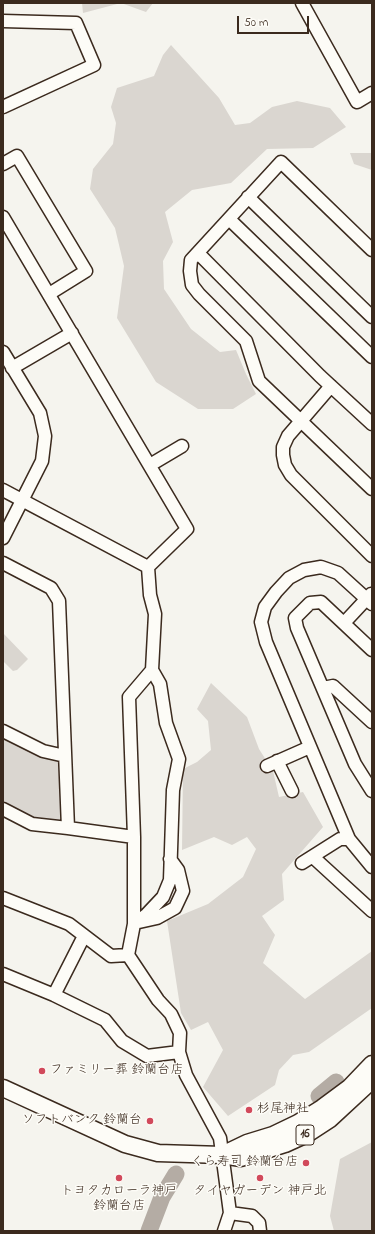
<!DOCTYPE html>
<meta charset="utf-8">
<style>
body{margin:0}
#map{position:relative;width:375px;height:1234px;overflow:hidden;background:#f5f4ee;font-family:"Indie Flower",sans-serif}
canvas{display:block}
.frame{position:absolute;inset:0;border:4px solid #3b2a1e;pointer-events:none}
.scale{position:absolute;left:237px;top:16px;width:72px;height:18px;box-sizing:border-box;border:2px solid #3b2a1e;border-top:0;padding-left:5px;font-size:12px;line-height:14px;white-space:nowrap;color:#3b2a1e;-webkit-text-stroke:3px #fdfcf7;paint-order:stroke}
</style>
<div id="map">
<canvas width="375" height="1234"></canvas>
<div class="frame"></div>
<div class="scale">50 m</div>
</div>
<script>
const ctx = document.querySelector('canvas').getContext('2d');
ctx.lineJoin = 'round';
function paint(path, color) { ctx.fillStyle = color; ctx.fill(path, 'evenodd'); }
const poly = rows => new Path2D(rows.map(r => 'M' + r).join(''));
function strokePath(path, color, width, dash) { ctx.strokeStyle = color; ctx.lineWidth = width; ctx.lineCap = dash ? 'butt' : 'round'; ctx.setLineDash(dash || []); ctx.stroke(path); }
function drawText(font, color, halo, rows, align = 'center') {
  ctx.font = font + ' "Indie Flower","Klee One",sans-serif'; ctx.lineWidth = 3; ctx.setLineDash([]); ctx.textBaseline = 'middle'; ctx.strokeStyle = halo; ctx.fillStyle = color; for (const [text, x, y, turn = 0] of rows) {
    ctx.save(); ctx.translate(x, y); ctx.rotate((+turn || 0) * Math.PI / 180); ctx.textAlign = isNaN(turn) ? turn : align; if (halo) ctx.strokeText(text, 0, 0); ctx.fillText(text, 0, 0); ctx.restore();
  }
}
const green = poly([
 [82,3,153,3,146,12,121,3,83,13],
 [171,45,219,98,235,125,250,123,272,107,297,101,330,108,346,127,313,148,267,149,231,183,192,190,165,212,173,242,163,261,164,289,191,329,220,352,236,350,246,374,256,394,233,409,198,409,156,382,117,318,124,266,115,228,90,189,93,169,113,144,116,123,111,107,117,88,154,76,163,55],
 [350,153,372,153,372,170,354,164],
 [3,633,28,659,17,670,13,671,3,661],
 [211,683,247,717,259,749,273,771,279,797,303,792,323,827,282,874,284,900,262,916,275,935,263,963,305,999,372,951,372,1008,309,1052,293,1055,279,1070,275,1085,228,1116,203,1087,223,1050,208,1022,191,1030,181,1013,167,921,208,904,243,877,256,849,247,837,232,845,214,837,182,850,183,769,197,762,211,750,208,721,197,709],
 [5,737,63,758,64,820,58,825,32,822,3,806,3,738],
 [372,1142,372,1231,334,1231,330,1216,340,1159]
]);
const river = poly([
 [319,1096,336,1082],
 [149,1231,162,1197,176,1174]
]);
const minor = poly([
 [302,3,357,102,372,93],
 [3,21,76,23,94,65,3,107],
 [3,164,17,156,86,271,49,294],
 [248,197,372,317],
 [3,217,187,529,148,567],
 [229,219,372,357],
 [372,250,281,162,191,260,190,271,192,285,199,294,246,341,259,381,372,489],
 [198,253,320,376,372,424],
 [3,352,40,413,45,436,42,461,3,538],
 [12,368,72,333],
 [331,386,288,436,283,447,283,455,285,465,291,475,372,556],
 [150,465,182,446],
 [3,490,148,567],
 [3,563,51,588,59,601,68,828],
 [148,567,150,595,155,614,152,670,129,697,134,837,134,924,128,955,158,1000,171,1014,180,1033,179,1052,186,1075,220,1138,230,1213,224,1231],
 [372,604,338,573,321,567,304,570,289,578,276,592,265,607,261,622,266,642,349,839,372,867],
 [344,623,371,594],
 [372,650,321,602,310,603,295,618,297,628,355,764,372,791],
 [323,688,333,686,372,722],
 [3,731,43,751,65,756],
 [277,761,292,791],
 [267,766,310,747],
 [3,809,32,824,68,828,134,837],
 [313,857,372,911],
 [302,863,340,839,349,839],
 [3,898,69,924,111,956,128,955],
 [139,922,157,918,175,908,183,891,178,870,170,859],
 [134,924,146,915,163,897,170,880,173,790,179,759,166,723,160,684,152,670],
 [3,974,54,995,105,1020,122,1041,147,1056,179,1052],
 [54,995,84,936],
 [230,1213,252,1216,259,1223,260,1231]
]);
const major = poly([
 [3,1088,125,1144,158,1153,222,1155,241,1158,285,1144,307,1134,330,1119,372,1080],
 [222,1155,247,1143,273,1135,298,1123,322,1108,349,1088,372,1064]
]);
const markers = [
 [42,1071,4,"#d1495b"],
 [249,1110,4,"#d1495b"],
 [150,1121,4,"#d1495b"],
 [306,1163,4,"#d1495b"],
 [119,1178,4,"#d1495b"],
 [260,1178,4,"#d1495b"]
];
const shields = [
 [305,1135,18]
];
const shieldNames = [
 ["16",305,1135]
];
const poiNames = [
 ["ファミリー葬 鈴蘭台店",50,1071],
 ["杉尾神社",257,1110],
 ["ソフトバンク 鈴蘭台",142,1121,"right"],
 ["くら寿司 鈴蘭台店",298,1163,"right"],
 ["トヨタカローラ神戸",119,1192,"center"],
 ["鈴蘭台店",119,1207,"center"],
 ["タイヤガーデン 神戸北",260,1192,"center"]
];
paint(green, '#dad6d0');
strokePath(river, '#b4aca4', 17);
strokePath(minor, '#3b2a1e', 15);
strokePath(major, '#3b2a1e', 19);
strokePath(minor, '#fdfcf7', 12);
strokePath(major, '#fdfcf7', 16);
for (const [x, y, r, color] of markers) { const dot = new Path2D(); dot.arc(x, y, r, 0, 2 * Math.PI); ctx.fillStyle = color; ctx.fill(dot); strokePath(dot, '#fdfcf7', 1.5); }
for (const [x, y, w] of shields) { const box = new Path2D(); box.roundRect(x - w / 2, y - 10, w, 20, 3); ctx.fillStyle = '#fdfcf7'; ctx.fill(box); strokePath(box, '#3b2a1e', 1); }
drawText('bold 12px', '#3b2a1e', null, shieldNames);
drawText('13px', '#3b2a1e', '#fdfcf7', poiNames, 'left');
</script>
